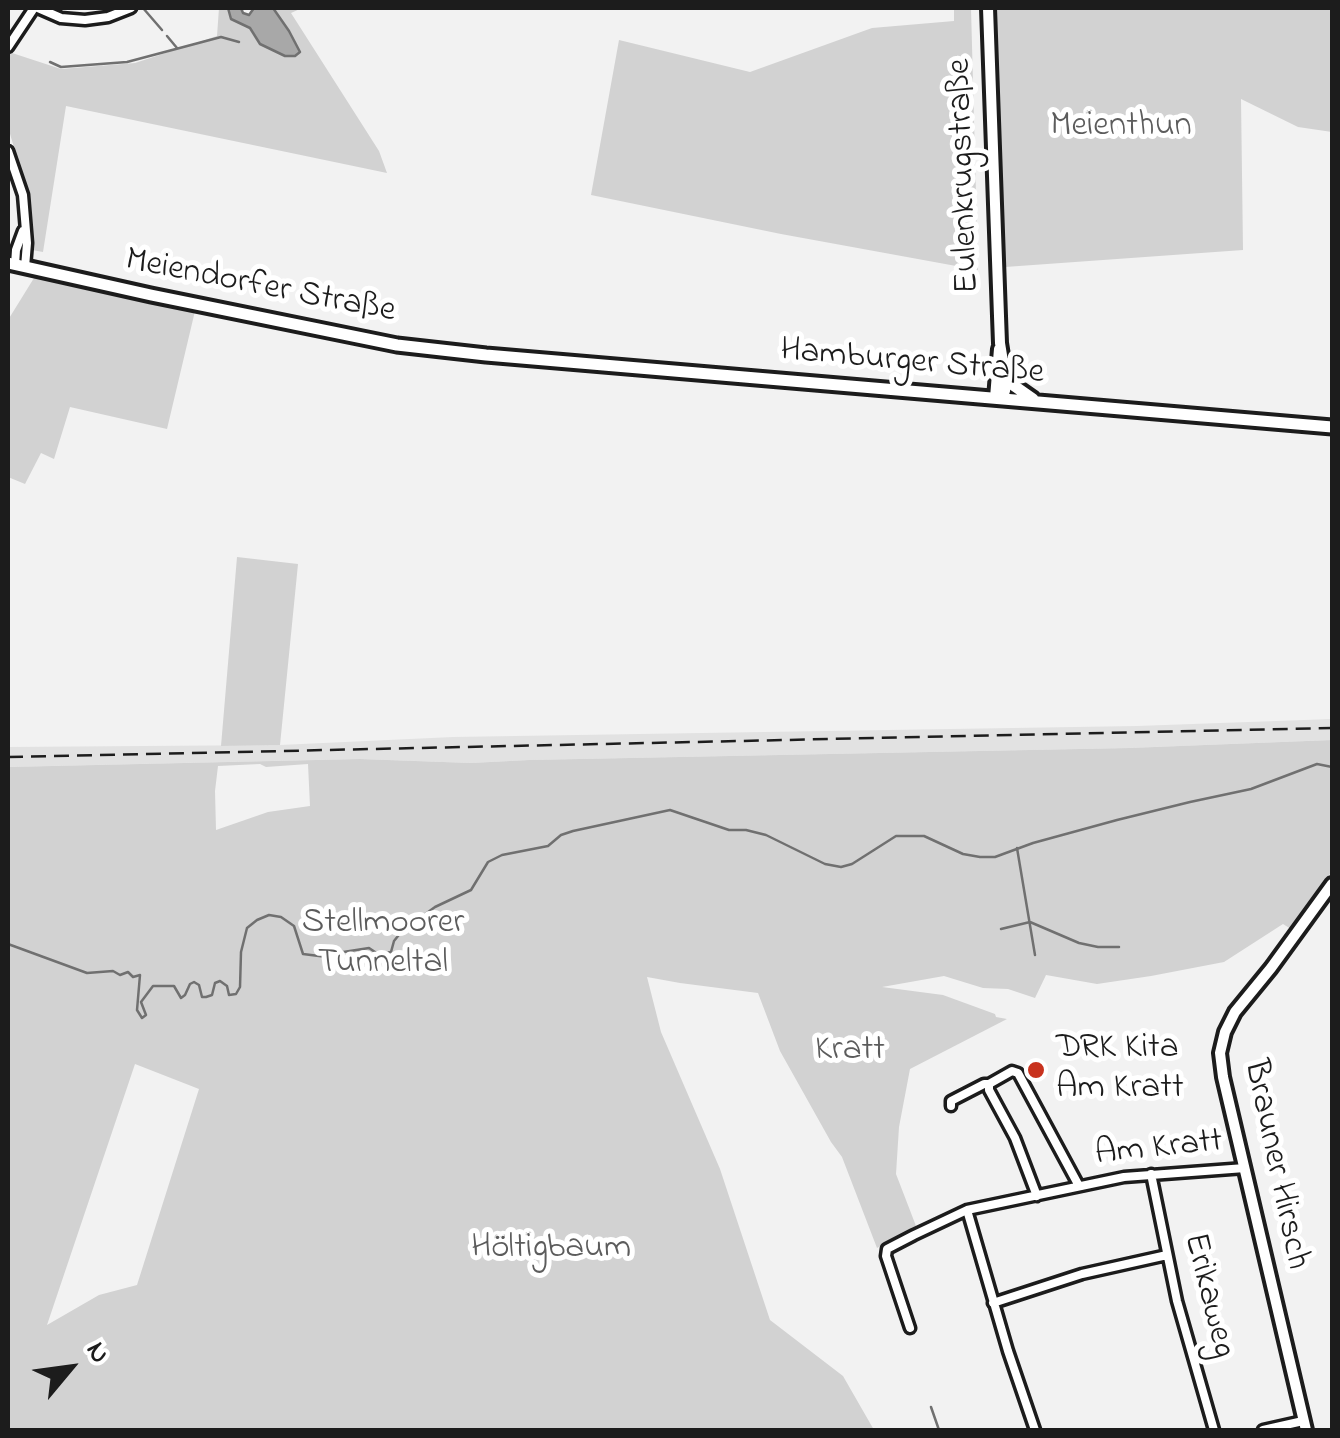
<!DOCTYPE html>
<meta charset="utf-8">
<style>
body{margin:0}
#map{position:relative;width:1340px;height:1438px;overflow:hidden;background:#f2f2f2;font-family:"Indie Flower",sans-serif}
canvas{display:block}
.frame{position:absolute;inset:0;border:10px solid #1c1c1c;pointer-events:none}
.north{position:absolute;left:20px;top:1318px;width:100px;height:100px;-webkit-text-stroke:8px #fff;paint-order:stroke;rotate:61deg;font-size:28px;font-weight:700;line-height:40px;text-align:center;color:#1c1c1c}
.north::after{content:'';display:block;margin:auto;width:35px;height:45px;background:#1c1c1c;clip-path:polygon(50% 0,100% 100%,50% 72%,0 100%)}
</style>
<div id="map">
<canvas width="1340" height="1438"></canvas>
<div class="frame"></div>
<div class="north">N</div>
</div>
<script>
const ctx = document.querySelector('canvas').getContext('2d');
ctx.lineJoin = 'round';
function paint(path, color) { ctx.fillStyle = color; ctx.fill(path, 'evenodd'); }
const poly = rows => new Path2D(rows.map(r => 'M' + r).join(''));
function strokePath(path, color, width, dash) { ctx.strokeStyle = color; ctx.lineWidth = width; ctx.lineCap = dash ? 'butt' : 'round'; ctx.setLineDash(dash || []); ctx.stroke(path); }
function drawText(font, color, halo, rows, align = 'center') {
  ctx.font = font + ' "Indie Flower",sans-serif'; ctx.lineWidth = 10; ctx.setLineDash([]); ctx.textBaseline = 'middle'; ctx.strokeStyle = halo; ctx.fillStyle = color; for (const [text, x, y, turn = 0] of rows) {
    ctx.save(); ctx.translate(x, y); ctx.rotate((+turn || 0) * Math.PI / 180); ctx.textAlign = isNaN(turn) ? turn : align; if (halo) ctx.strokeText(text, 0, 0); ctx.fillText(text, 0, 0); ctx.restore();
  }
}
const built = poly([
 [1332,719,1332,740,1129,748,529,760,471,763,360,759,8,767,8,747,280,745,453,737,1137,726]
]);
const green = poly([
 [219,8,228,8,229,13,251,28,253,35,299,51,289,31,273,8,302,8,291,13,379,151,387,173,66,106,43,252,32,250,32,217,25,185,8,127,9,52,61,69,135,63,217,36],
 [954,8,971,8,978,270,781,234,591,195,619,40,750,72,872,28,954,21],
 [996,8,1332,8,1332,132,1298,127,1241,99,1243,250,1005,267],
 [34,278,195,311,167,429,70,407,54,459,41,453,25,484,8,477,8,320],
 [237,557,298,564,280,745,221,746],
 [1332,740,1332,871,1291,929,1283,924,1224,962,1151,976,1097,984,1046,975,1035,998,1008,989,983,988,944,976,882,987,943,995,995,1014,996,1017,1007,1019,910,1069,899,1127,896,1174,916,1226,877,1248,842,1157,831,1142,780,1051,758,993,680,983,647,977,661,1032,720,1169,770,1320,843,1376,874,1430,8,1430,8,767,360,759,471,763,529,760,1129,748],
 [260,764,266,767,308,764,310,806,268,812,216,830,215,791,218,766],
 [135,1064,199,1089,137,1285,99,1295,47,1325]
]);
const water = poly([
 [228,8,241,8,243,13,249,15,254,8,273,8,289,31,300,52,295,56,285,56,260,44,250,28,231,19,228,8]
]);
const stream = poly([
 [143,8,162,30],
 [167,36,177,48],
 [50,62,61,67,127,62,221,37,239,42],
 [1017,848,1035,955],
 [1001,929,1030,922,1079,943,1098,947,1119,947],
 [8,944,87,973,113,971,120,975,128,972,133,977,140,975,137,1010,142,1018,146,1015,141,1002,153,986,174,986,181,998,185,995,190,984,194,982,199,985,202,997,206,997,212,995,215,983,220,981,227,986,229,995,236,994,240,987,241,952,247,928,257,920,269,915,281,917,294,926,303,954,327,957],
 [337,953,369,948,378,954,391,952,394,941,402,931,435,907,471,890,488,862,502,855,548,846,561,835,573,831,670,810,729,830,746,830,766,835,825,864,841,867,852,864,896,836,924,836,963,854,980,857,995,857,1033,843,1117,820,1190,802,1251,789,1317,764,1332,767],
 [931,1407,939,1430]
]);
const street = poly([
 [38,8,61,18,85,20,108,17,131,8],
 [8,47,34,8],
 [8,151,23,195,27,243,25,267],
 [15,265,16,250,23,231],
 [951,1106,951,1101,984,1084,989,1084],
 [1151,1174,1177,1301,1214,1430],
 [1037,1196,1015,1138,989,1090,989,1084,1012,1071,1018,1073,1079,1186],
 [967,1210,1008,1351,1035,1430],
 [993,1303,1082,1274,1167,1255],
 [910,1328,886,1256,887,1249,914,1235,967,1210,1124,1177,1245,1168],
 [1263,1430,1303,1421]
]);
const secondary = poly([
 [988,8,999,316,1000,343,1006,380,1005,391,995,398],
 [995,398,999,349],
 [1306,1430,1223,1077,1220,1053,1225,1032,1235,1012,1271,968,1332,884]
]);
const primary = poly([
 [8,263,151,295,397,345,486,355,1332,427],
 [1006,373,1013,385,1033,399]
]);
const rail = poly([
 [8,757,1332,728]
]);
const markers = [
 [1036,1070,10,"#c8321e"]
];
const parkNames = [
 ["Meienthun",1121,128],
 ["Stellmoorer",383,925],
 ["Tunneltal",383,965],
 ["Kratt",850,1052],
 ["Höltigbaum",551,1250]
];
const streetNames = [
 ["Eulenkrugstraße",966,176,-92],
 ["Meiendorfer Straße",260,288,11],
 ["Hamburger Straße",912,364,5],
 ["Am Kratt",1159,1150,-6],
 ["Brauner Hirsch",1274,1165,78],
 ["Erikaweg",1207,1296,76]
];
const poiNames = [
 ["DRK Kita",1056,1050],
 ["Am Kratt",1056,1090]
];
paint(built, '#e2e2e2');
paint(green, '#d2d2d2');
paint(water, '#a8a8a8');
strokePath(water, '#707070', 2.5);
strokePath(stream, '#707070', 2.5);
strokePath(street, '#1c1c1c', 15);
strokePath(secondary, '#1c1c1c', 18);
strokePath(primary, '#1c1c1c', 19);
strokePath(street, '#fff', 8);
strokePath(secondary, '#fff', 10);
strokePath(primary, '#fff', 11);
strokePath(rail, '#1c1c1c', 2.5, [15, 8]);
for (const [x, y, r, color] of markers) { const dot = new Path2D(); dot.arc(x, y, r, 0, 2 * Math.PI); ctx.fillStyle = color; ctx.fill(dot); strokePath(dot, '#fff', 4); }
drawText('35px', '#5c5c5c', '#fff', parkNames);
drawText('35px', '#1c1c1c', '#fff', streetNames);
drawText('35px', '#1c1c1c', '#fff', poiNames, 'left');
</script>
